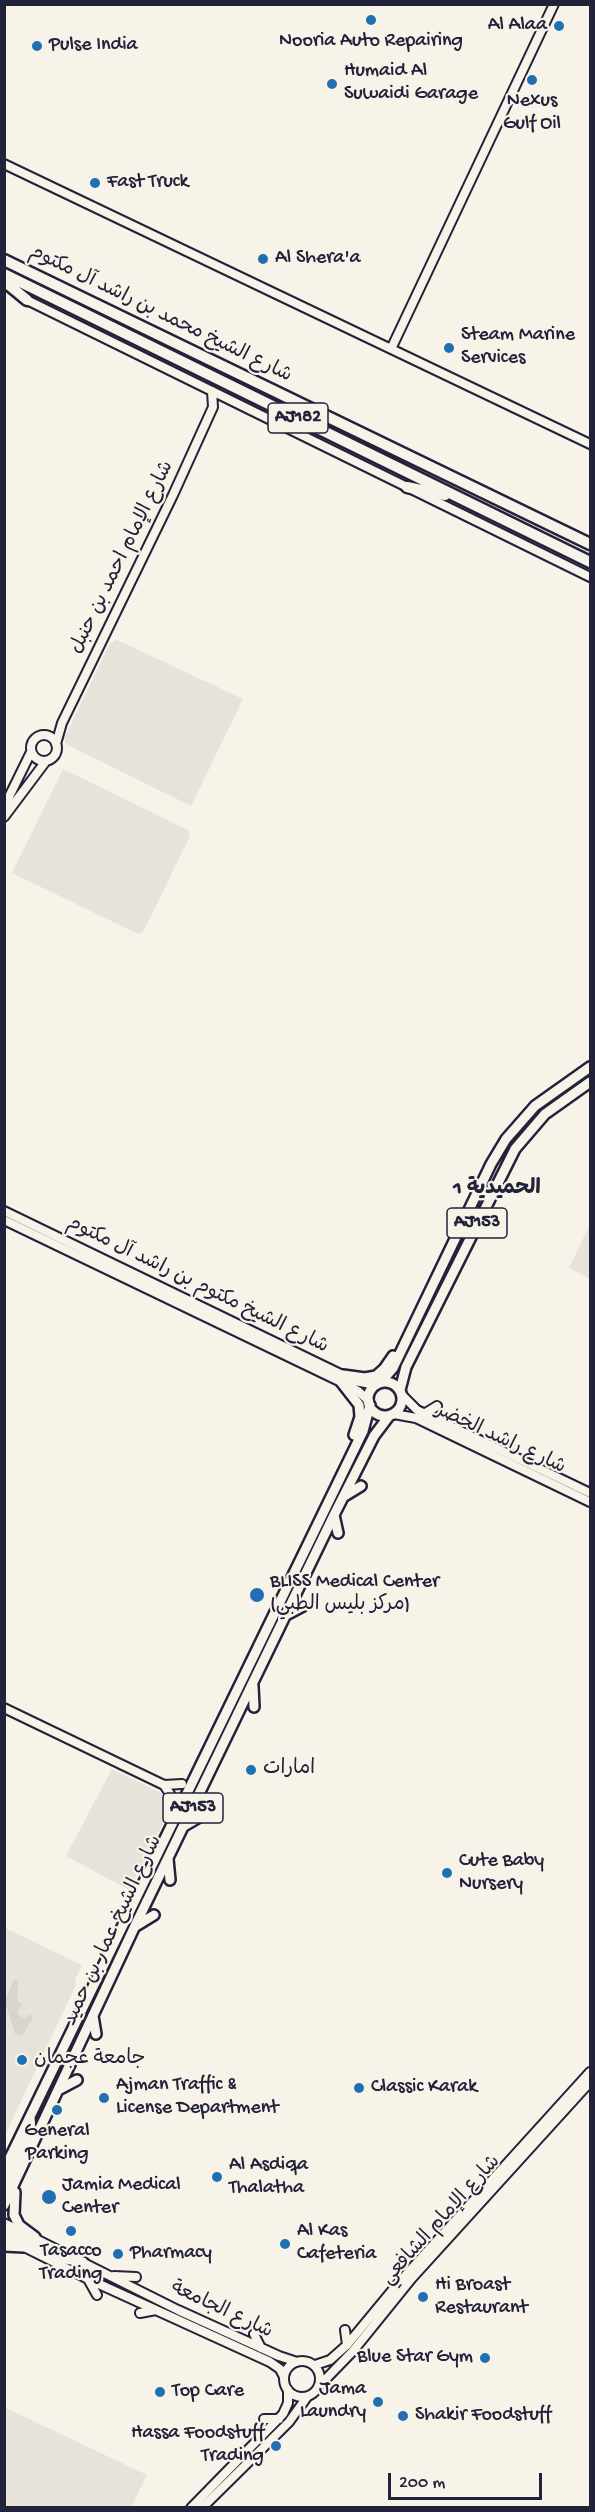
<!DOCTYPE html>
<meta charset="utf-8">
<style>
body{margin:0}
#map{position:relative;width:595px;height:2512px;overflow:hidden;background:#f7f3e8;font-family:"Gochi Hand",sans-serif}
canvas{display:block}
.frame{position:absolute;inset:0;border:6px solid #22223b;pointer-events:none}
.scale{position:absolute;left:388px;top:2473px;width:154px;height:27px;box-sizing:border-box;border:3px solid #22223b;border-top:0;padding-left:8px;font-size:18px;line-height:21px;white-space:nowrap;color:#22223b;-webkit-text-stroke:4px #f7f3e8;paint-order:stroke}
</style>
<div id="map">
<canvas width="595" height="2512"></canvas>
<div class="frame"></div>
<div class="scale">200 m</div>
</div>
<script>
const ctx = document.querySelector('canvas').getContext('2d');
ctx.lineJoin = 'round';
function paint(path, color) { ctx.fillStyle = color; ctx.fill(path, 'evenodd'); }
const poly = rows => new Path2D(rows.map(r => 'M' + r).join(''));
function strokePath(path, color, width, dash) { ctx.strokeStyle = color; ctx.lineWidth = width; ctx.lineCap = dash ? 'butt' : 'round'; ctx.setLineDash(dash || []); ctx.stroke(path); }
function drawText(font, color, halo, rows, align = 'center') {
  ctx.font = font + ' "Gochi Hand","Playpen Sans Arabic",sans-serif'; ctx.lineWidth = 4.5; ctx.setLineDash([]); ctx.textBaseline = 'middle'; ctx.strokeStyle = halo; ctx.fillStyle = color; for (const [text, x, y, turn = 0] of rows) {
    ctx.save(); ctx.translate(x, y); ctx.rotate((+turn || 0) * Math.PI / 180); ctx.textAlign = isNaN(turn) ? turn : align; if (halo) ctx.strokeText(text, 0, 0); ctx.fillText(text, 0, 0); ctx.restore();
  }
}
const built = poly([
 [117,640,243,699,191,806,66,744,64,739,110,643],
 [63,769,188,830,190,836,143,932,138,934,12,873],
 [590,1224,590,1279,569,1268],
 [112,1769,175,1800,129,1890,66,1856],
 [5,1928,82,1965,75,1980,76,1985,5,2135],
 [4,2407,147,2475,131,2507,5,2507]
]);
const green = poly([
 [14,1979,18,1981,17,2001,22,2004,17,2014,26,2019,29,2014,33,2017,22,2036,15,2034,5,2001]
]);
const minor = poly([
 [4,164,590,444],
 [27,300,590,577],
 [391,349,554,4],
 '31 748a13 13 0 1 1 26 0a13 13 0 1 1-26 0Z',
 [56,744,62,723,173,495,213,407,212,391],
 [4,807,31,752],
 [4,817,46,761],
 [4,1211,355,1381,376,1385],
 [4,1220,341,1382,358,1391,369,1401],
 [402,1395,417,1410,590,1493],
 [394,1414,416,1418,590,1502],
 [424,1414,437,1406],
 [4,1708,164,1785,182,1784],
 [164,1785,174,1800],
 [4,2223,178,2310,279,2356,297,2362],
 [4,2237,88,2279,270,2362,280,2369,284,2377],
 [114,2276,136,2277],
 [88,2279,97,2295],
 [140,2313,156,2310],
 [345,2330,347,2345],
 [254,2334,261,2348],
 '284 2379a18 18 0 1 1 36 0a18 18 0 1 1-36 0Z',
 [315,2365,330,2360,347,2345,395,2287,590,2072],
 [320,2385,353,2351,412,2278,590,2082],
 [264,2419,279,2419],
 [191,2508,283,2414,288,2403,288,2390],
 [202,2508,289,2422,307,2397]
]);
const major = poly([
 [343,1375,365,1378,376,1376,384,1369,393,1356],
 [341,1382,359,1405,360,1417,354,1435],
 '368 1399a17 17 0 1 1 34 0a17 17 0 1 1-34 0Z',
 [380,1383,393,1368,491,1164,506,1139,535,1106,590,1067],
 [400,1390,406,1367,515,1149,545,1114,590,1082],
 [343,1497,361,1486],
 [334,1515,338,1533],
 [286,1615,303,1606],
 [253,1686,254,1707],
 [184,1826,201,1816],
 [168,1859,170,1880],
 [136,1926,154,1915],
 [93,2016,96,2034],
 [60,2089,77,2080],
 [4,2170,363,1431,370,1405],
 [4,2187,31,2131,30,2117],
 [15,2192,14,2215,19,2225,35,2237],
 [4,2205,134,1928,334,1515,374,1436,389,1416],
 [4,2230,65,2259,83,2262],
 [4,2246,24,2247]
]);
const highway = poly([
 [4,260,590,544],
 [4,274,590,562],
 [4,281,27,300],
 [407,487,445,495]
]);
const markers = [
 [371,20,6,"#1f6fb2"],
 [559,26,6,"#1f6fb2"],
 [37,46,6,"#1f6fb2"],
 [532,80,6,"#1f6fb2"],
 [332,84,6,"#1f6fb2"],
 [95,183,6,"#1f6fb2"],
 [263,259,6,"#1f6fb2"],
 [449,348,6,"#1f6fb2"],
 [257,1595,8,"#1f6fb2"],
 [251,1770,6,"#1f6fb2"],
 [447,1873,6,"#1f6fb2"],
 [22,2060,6,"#1f6fb2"],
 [359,2088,6,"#1f6fb2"],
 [104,2098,6,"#1f6fb2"],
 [57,2110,6,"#1f6fb2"],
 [217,2177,6,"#1f6fb2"],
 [49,2197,8,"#1f6fb2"],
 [71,2231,6,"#1f6fb2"],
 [285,2244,6,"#1f6fb2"],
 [118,2254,6,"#1f6fb2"],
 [423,2297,6,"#1f6fb2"],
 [485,2358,6,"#1f6fb2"],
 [160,2392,6,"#1f6fb2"],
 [378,2402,6,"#1f6fb2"],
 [403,2416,6,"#1f6fb2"],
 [276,2446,6,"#1f6fb2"]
];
const shields = [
 [298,418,60],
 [477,1223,60],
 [193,1808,60]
];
const shieldNames = [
 ["AJ182",298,418],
 ["AJ153",477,1223],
 ["AJ153",193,1808]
];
const poiNames = [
 ["Al Alaa",547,26,"right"],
 ["Nooria Auto Repairing",371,42,"center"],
 ["Pulse India",49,46],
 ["Humaid Al",344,72],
 ["Suwaidi Garage",344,95],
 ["Nexus",532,102,"center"],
 ["Gulf Oil",532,125,"center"],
 ["Fast Truck",107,183],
 ["Al Shera'a",275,259],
 ["Steam Marine",461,336],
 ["Services",461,359],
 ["BLISS Medical Center",270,1583],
 ["(مركز بليس الطبي)",270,1606],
 ["امارات",263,1770],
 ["Cute Baby",459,1862],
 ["Nursery",459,1885],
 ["جامعة عجمان",34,2060],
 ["Ajman Traffic &",116,2086],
 ["License Department",116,2109],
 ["Classic Karak",371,2088],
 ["General",57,2132,"center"],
 ["Parking",57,2155,"center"],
 ["Al Asdiqa",229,2166],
 ["Thalatha",229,2189],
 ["Jamia Medical",62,2186],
 ["Center",62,2209],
 ["Al Kas",297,2232],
 ["Cafeteria",297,2255],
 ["Tasacco",71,2252,"center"],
 ["Trading",71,2275,"center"],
 ["Pharmacy",130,2254],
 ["Hi Broast",435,2286],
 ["Restaurant",435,2309],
 ["Blue Star Gym",473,2358,"right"],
 ["Jama",366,2390,"right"],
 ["Laundry",366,2413,"right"],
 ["Top Care",172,2392],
 ["Shakir Foodstuff",415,2416],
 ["Hassa Foodstuff",264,2434,"right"],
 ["Trading",264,2457,"right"]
];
const streetNames = [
 ["شارع الشيخ محمد بن راشد آل مكتوم",160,315,26],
 ["شارع الإمام احمد بن حنبل",123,558,-64],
 ["شارع الشيخ مكتوم بن راشد آل مكتوم",197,1286,26],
 ["شارع راشد الخضر",500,1440,25],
 ["شارع الشيخ عمار بن حميد",114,1931,-65],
 ["شارع الإمام الشافعي",442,2221,-48],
 ["شارع الجامعة",221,2311,25]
];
const neighbourhoodNames = [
 ["الحميدية 1",497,1190]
];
paint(built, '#e7e3db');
paint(green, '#d8d5cf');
strokePath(minor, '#22223b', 12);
strokePath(major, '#22223b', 14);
strokePath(highway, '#22223b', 15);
strokePath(minor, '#f7f3e8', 8);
strokePath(major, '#f7f3e8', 9);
strokePath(highway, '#f7f3e8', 10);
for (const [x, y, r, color] of markers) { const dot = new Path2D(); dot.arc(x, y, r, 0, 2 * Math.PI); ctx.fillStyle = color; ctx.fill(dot); strokePath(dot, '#f7f3e8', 2); }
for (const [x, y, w] of shields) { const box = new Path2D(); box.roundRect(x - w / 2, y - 15, w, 30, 4.5); ctx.fillStyle = '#f7f3e8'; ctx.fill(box); strokePath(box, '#22223b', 1.5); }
drawText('bold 18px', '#22223b', null, shieldNames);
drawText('20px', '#22223b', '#f7f3e8', poiNames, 'left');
drawText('20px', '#22223b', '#f7f3e8', streetNames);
drawText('bold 21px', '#22223b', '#f7f3e8', neighbourhoodNames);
</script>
